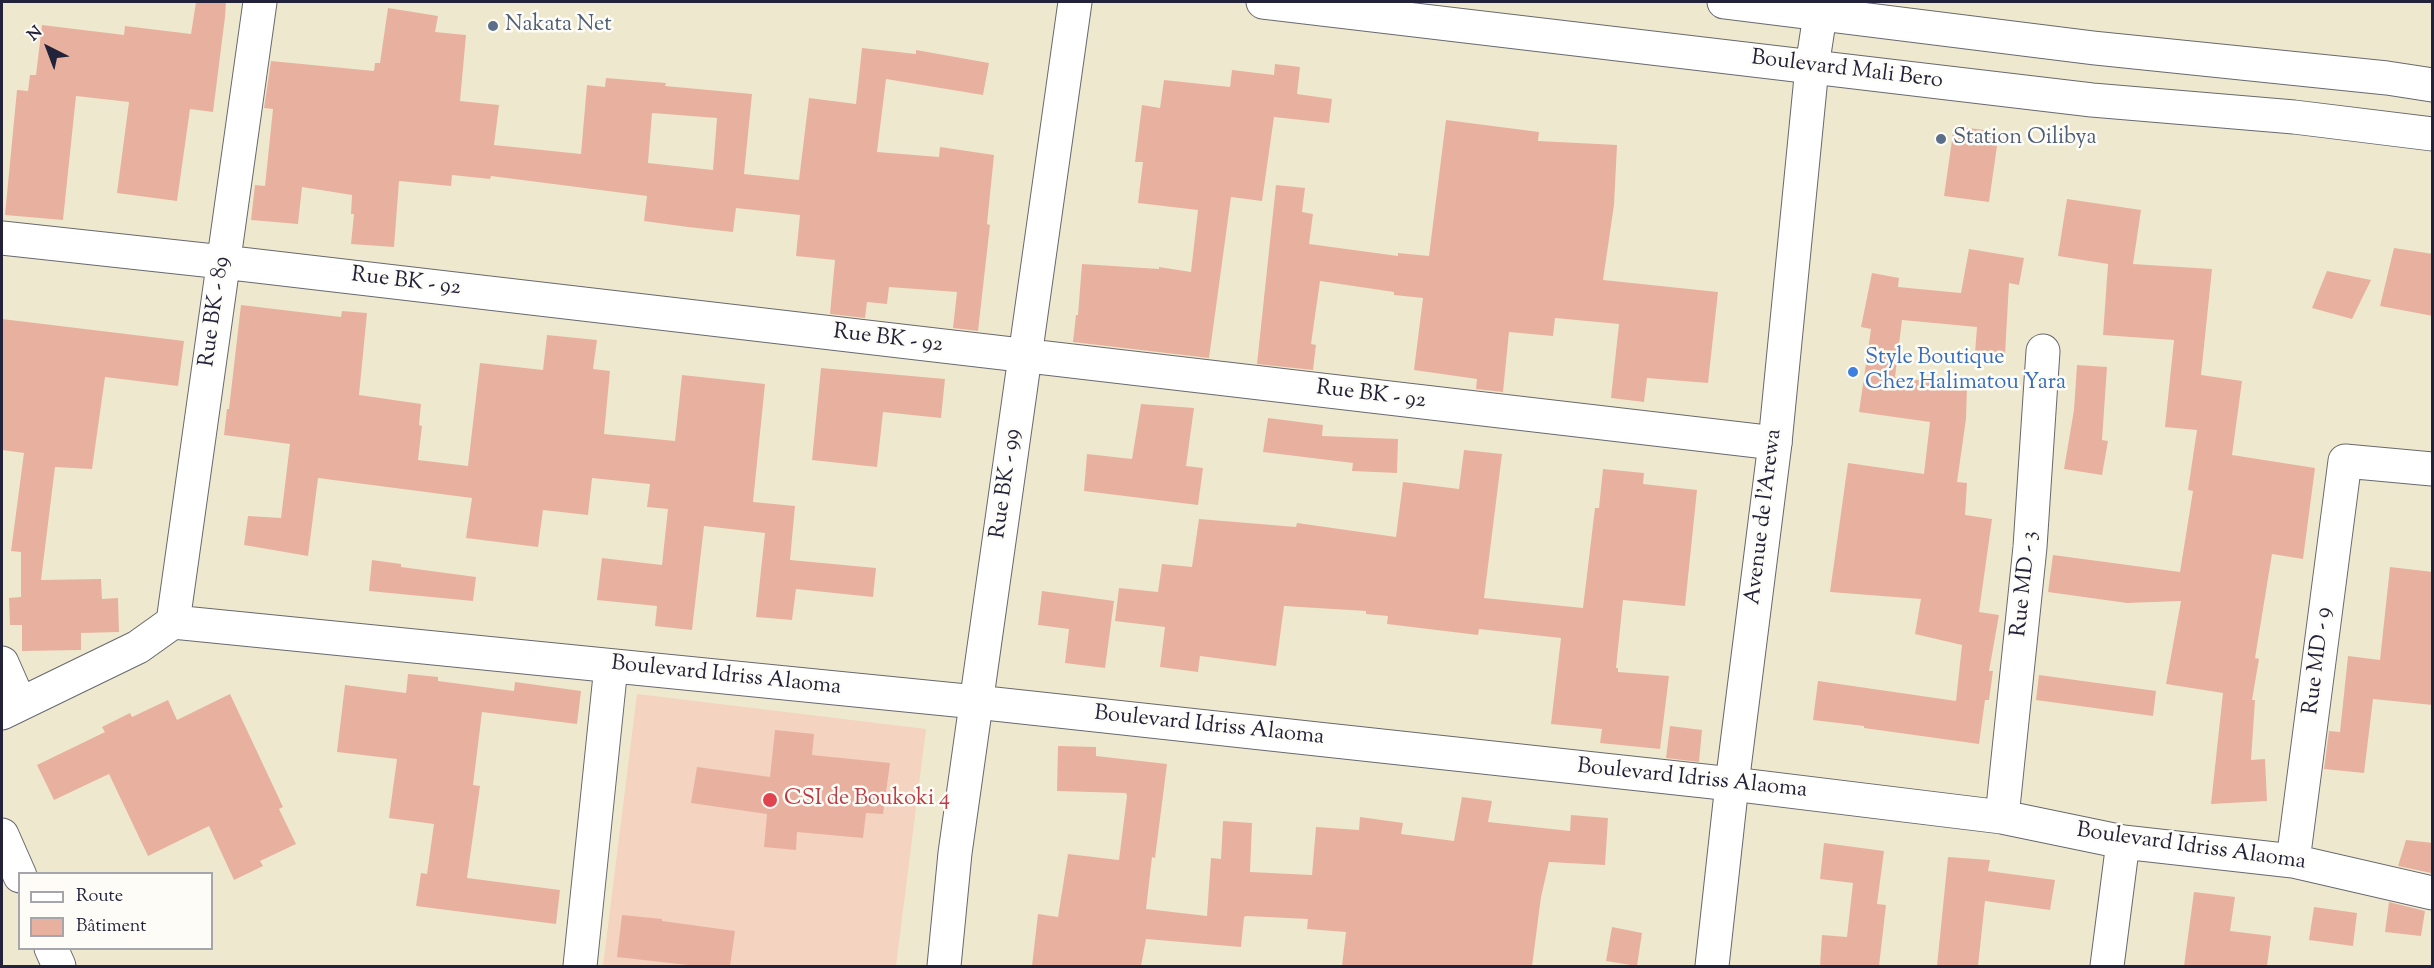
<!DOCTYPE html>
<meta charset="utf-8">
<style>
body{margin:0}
#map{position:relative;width:2434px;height:968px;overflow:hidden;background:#eee9ce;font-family:"Sorts Mill Goudy",serif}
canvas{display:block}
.frame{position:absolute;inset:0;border:3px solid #22223b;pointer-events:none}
.legend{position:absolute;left:18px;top:872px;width:195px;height:78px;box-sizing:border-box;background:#fdfcf7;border:2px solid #a5a5ac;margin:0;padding:8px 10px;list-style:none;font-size:18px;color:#22223b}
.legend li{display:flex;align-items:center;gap:12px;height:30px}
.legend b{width:30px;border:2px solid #a5a5ac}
.north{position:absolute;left:18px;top:18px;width:60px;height:60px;-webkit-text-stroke:4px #fdfcf7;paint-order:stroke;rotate:318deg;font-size:16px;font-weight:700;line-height:24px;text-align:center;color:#22223b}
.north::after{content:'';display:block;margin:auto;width:21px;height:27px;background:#22223b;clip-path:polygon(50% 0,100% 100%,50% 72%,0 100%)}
</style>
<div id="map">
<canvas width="2434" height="968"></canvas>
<div class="frame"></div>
<ul class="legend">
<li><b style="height:8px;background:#fff"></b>Route</li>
<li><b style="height:16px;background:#e8b19f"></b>Bâtiment</li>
</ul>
<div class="north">N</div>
</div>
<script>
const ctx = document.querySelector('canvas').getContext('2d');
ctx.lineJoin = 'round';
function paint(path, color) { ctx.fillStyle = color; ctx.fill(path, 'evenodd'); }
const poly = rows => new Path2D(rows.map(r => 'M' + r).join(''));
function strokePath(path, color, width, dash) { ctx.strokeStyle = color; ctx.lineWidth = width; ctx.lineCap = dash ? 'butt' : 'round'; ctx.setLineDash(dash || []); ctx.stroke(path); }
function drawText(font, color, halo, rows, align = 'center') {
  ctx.font = font + ' "Sorts Mill Goudy",serif'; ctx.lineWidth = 5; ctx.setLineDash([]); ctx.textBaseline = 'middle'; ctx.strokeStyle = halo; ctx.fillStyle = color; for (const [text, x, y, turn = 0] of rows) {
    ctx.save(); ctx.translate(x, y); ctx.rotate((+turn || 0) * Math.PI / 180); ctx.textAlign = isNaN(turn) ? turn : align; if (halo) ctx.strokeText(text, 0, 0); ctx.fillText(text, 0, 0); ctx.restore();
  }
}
const built = poly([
 [637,694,926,729,896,966,603,966]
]);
const building = poly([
 [196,2,226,2,225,17,213,112,190,109,177,201,117,193,129,102,76,96,63,220,5,215,17,90,28,91,30,75,36,75,42,25,124,35,125,26,191,34],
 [388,8,438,16,435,32,466,35,460,101,499,105,494,145,581,154,587,85,605,87,606,78,666,83,665,86,752,94,744,174,799,180,809,98,856,104,862,48,916,54,916,50,989,63,983,95,886,79,877,152,939,157,940,147,994,155,987,224,990,225,978,331,953,328,957,292,889,287,887,304,867,302,865,318,830,314,835,260,796,256,800,215,736,208,733,232,688,227,644,221,647,196,491,176,490,179,452,175,451,186,399,181,394,247,351,244,354,214,351,214,352,195,302,187,298,224,251,220,255,185,265,186,273,109,264,108,271,61,374,71,375,63,380,63],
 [652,113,717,118,713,170,648,163],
 [1275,64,1300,67,1297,94,1332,99,1329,123,1274,117,1262,201,1231,197,1209,358,1073,342,1076,315,1078,315,1082,264,1159,269,1159,267,1191,272,1198,210,1138,203,1143,162,1135,162,1142,105,1160,108,1164,80,1230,87,1232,70,1274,75],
 [1446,120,1539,132,1538,141,1617,145,1614,205,1603,280,1718,292,1708,383,1647,378,1644,402,1611,398,1619,324,1555,318,1553,336,1509,332,1503,392,1476,389,1477,379,1414,370,1423,298,1394,295,1394,292,1320,281,1311,344,1316,345,1313,370,1257,364,1276,185,1305,188,1302,212,1313,214,1309,244,1398,256,1398,253,1429,256],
 [1954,126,1999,132,1989,202,1944,196],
 [2067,199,2141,210,2133,264,2212,269,2201,375,2242,381,2232,455,2315,468,2303,559,2272,554,2255,658,2259,659,2252,700,2255,700,2251,760,2265,759,2267,801,2211,804,2223,693,2166,684,2181,601,2127,603,2048,592,2053,555,2180,572,2193,491,2188,490,2197,430,2165,427,2174,340,2103,335,2108,264,2058,256],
 [2394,248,2433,254,2433,316,2380,306],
 [1969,249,2024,258,2019,285,2009,283,2005,355,1975,353,1977,327,1902,320,1895,377,1967,386,1966,419,1957,482,1967,483,1965,515,1992,519,1979,612,1999,615,1989,671,1993,671,1989,700,1985,700,1979,744,1864,728,1864,726,1813,720,1818,681,1956,701,1962,645,1915,634,1921,599,1830,592,1848,463,1924,474,1930,422,1859,412,1871,329,1861,327,1872,273,1899,278,1898,287,1961,293],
 [2327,271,2371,280,2352,319,2312,308],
 [241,305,341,317,342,311,367,313,359,395,421,404,419,425,422,426,418,460,468,466,480,363,543,370,547,335,597,340,593,369,610,371,604,434,675,441,682,375,765,384,753,502,795,506,790,560,876,568,873,597,796,589,792,620,756,617,765,533,704,526,692,630,655,626,657,606,597,600,602,558,662,565,668,509,647,507,650,484,592,478,588,515,543,510,538,547,466,538,472,498,318,478,308,556,244,545,248,516,281,518,290,444,224,435,227,409,229,409],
 [2,319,184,341,178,386,105,377,92,469,55,467,41,580,101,579,102,599,118,598,119,632,81,633,81,650,22,651,22,625,10,625,9,598,21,597,21,552,11,551,24,453,2,450],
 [2077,365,2107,367,2102,440,2108,441,2102,475,2064,469,2074,410],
 [821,368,945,379,941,418,883,412,877,467,812,460],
 [1141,404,1194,408,1186,466,1203,468,1198,505,1084,491,1087,454,1132,459],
 [1268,418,1323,425,1322,436,1398,439,1397,473,1352,471,1353,463,1263,452],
 [1464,450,1502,454,1484,598,1583,608,1595,508,1599,508,1603,469,1644,473,1643,484,1697,490,1685,606,1623,600,1616,668,1618,668,1618,672,1669,676,1660,749,1600,743,1602,729,1551,724,1561,638,1479,629,1478,635,1387,624,1388,616,1366,614,1366,611,1284,606,1276,666,1200,656,1198,672,1160,667,1165,627,1115,621,1119,588,1158,592,1162,564,1192,567,1199,519,1296,527,1297,523,1396,537,1403,482,1459,489],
 [372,560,401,564,401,567,476,577,473,601,369,591],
 [2390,567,2433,572,2433,705,2373,699,2364,773,2324,769,2329,731,2340,732,2348,656,2380,660],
 [1042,591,1114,601,1105,668,1065,663,1069,629,1038,625],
 [408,674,438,677,438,681,514,691,515,682,581,691,577,724,482,712,473,785,480,786,467,878,560,890,556,924,416,906,421,873,427,874,434,824,389,818,397,759,337,752,345,685,406,693],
 [2039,675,2156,691,2153,716,2036,700],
 [230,694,283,807,279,809,296,844,260,861,263,866,234,880,209,826,148,856,109,774,54,800,37,765,105,732,102,727,130,713,132,717,168,700,177,720],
 [1670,726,1702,730,1699,762,1666,758],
 [775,730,814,734,812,755,890,763,883,814,866,813,863,838,797,832,796,850,764,847,767,814,691,803,697,767,770,777],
 [1058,746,1096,747,1096,756,1167,764,1155,858,1152,857,1146,909,1207,916,1211,858,1221,859,1223,821,1252,823,1250,872,1312,875,1316,827,1359,830,1360,817,1403,823,1401,834,1454,841,1462,797,1492,801,1488,822,1570,831,1571,815,1608,818,1605,865,1549,862,1541,897,1532,966,1342,966,1346,932,1307,929,1308,919,1246,916,1244,917,1241,947,1146,939,1141,966,1032,966,1038,914,1058,917,1068,854,1119,860,1127,796,1126,793,1057,791],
 [2406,840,2433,843,2431,873,2398,866],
 [1824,843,1884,851,1877,904,1886,905,1879,966,1820,966,1822,935,1847,937,1853,883,1820,879],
 [1948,857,1990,860,1988,871,2055,880,2050,910,1985,901,1978,966,1937,966],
 [2194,892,2235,897,2230,931,2271,936,2267,966,2184,966],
 [2389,902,2425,911,2421,936,2385,932],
 [2314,907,2357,913,2353,946,2309,940],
 [622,915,662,919,662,921,735,931,730,966,697,966,617,957],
 [1612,927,1642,933,1637,966,1606,961]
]);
const street = poly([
 [2,238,223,262,1775,443],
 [173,622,260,2],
 [2,663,20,704],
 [2,713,138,647,173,622,976,702,1732,784,2002,817,2123,842,2293,861,2432,893],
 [2002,817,2030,547,2043,351],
 [2,835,20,876],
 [2293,861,2345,461,2432,469],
 [51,948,59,966],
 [580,966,611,666],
 [944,966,955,853,1075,2],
 [2107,966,2123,842]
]);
const secondary = poly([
 [1712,966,1732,784,1775,443,1812,67,1822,2]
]);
const primary = poly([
 [1263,2,2092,100,2294,117,2432,134],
 [1724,2,2094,48,2387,78,2432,85]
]);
const markers = [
 [493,26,6,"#5c6f8a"],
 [1941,139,6,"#5c6f8a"],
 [1853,372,6,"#3f7fe0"],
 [770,800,8,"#e0444e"]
];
const serviceNames = [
 ["Nakata Net",505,26],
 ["Station Oilibya",1953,139]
];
const streetNames = [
 ["Boulevard Mali Bero",1847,71,7],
 ["Rue BK - 92",406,283,7],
 ["Rue BK - 89",216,312,-82],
 ["Rue BK - 92",888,340,7],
 ["Rue BK - 92",1371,396,7],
 ["Rue BK - 99",1007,484,-82],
 ["Avenue de l'Arewa",1765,517,-83],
 ["Rue MD - 3",2026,584,-84],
 ["Rue MD - 9",2319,661,-83],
 ["Boulevard Idriss Alaoma",726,677,6],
 ["Boulevard Idriss Alaoma",1209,727,6],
 ["Boulevard Idriss Alaoma",1692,780,6],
 ["Boulevard Idriss Alaoma",2191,848,8]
];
const shopNames = [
 ["Style Boutique",1865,359],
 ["Chez Halimatou Yara",1865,384]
];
const healthNames = [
 ["CSI de Boukoki 4",784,800]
];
paint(built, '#f4d3c0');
paint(building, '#e8b19f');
strokePath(street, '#69686e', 35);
strokePath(secondary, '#69686e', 35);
strokePath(primary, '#69686e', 35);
strokePath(street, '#fff', 33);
strokePath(secondary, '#fff', 33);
strokePath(primary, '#fff', 33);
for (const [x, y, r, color] of markers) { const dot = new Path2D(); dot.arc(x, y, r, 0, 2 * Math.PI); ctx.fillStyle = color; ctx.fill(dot); strokePath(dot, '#fdfcf7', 2); }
drawText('22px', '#4e5e75', '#fdfcf7', serviceNames, 'left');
drawText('22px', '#22223b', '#fdfcf7', streetNames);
drawText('22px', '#366cbe', '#fdfcf7', shopNames, 'left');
drawText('22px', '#be3a42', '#fdfcf7', healthNames, 'left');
</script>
